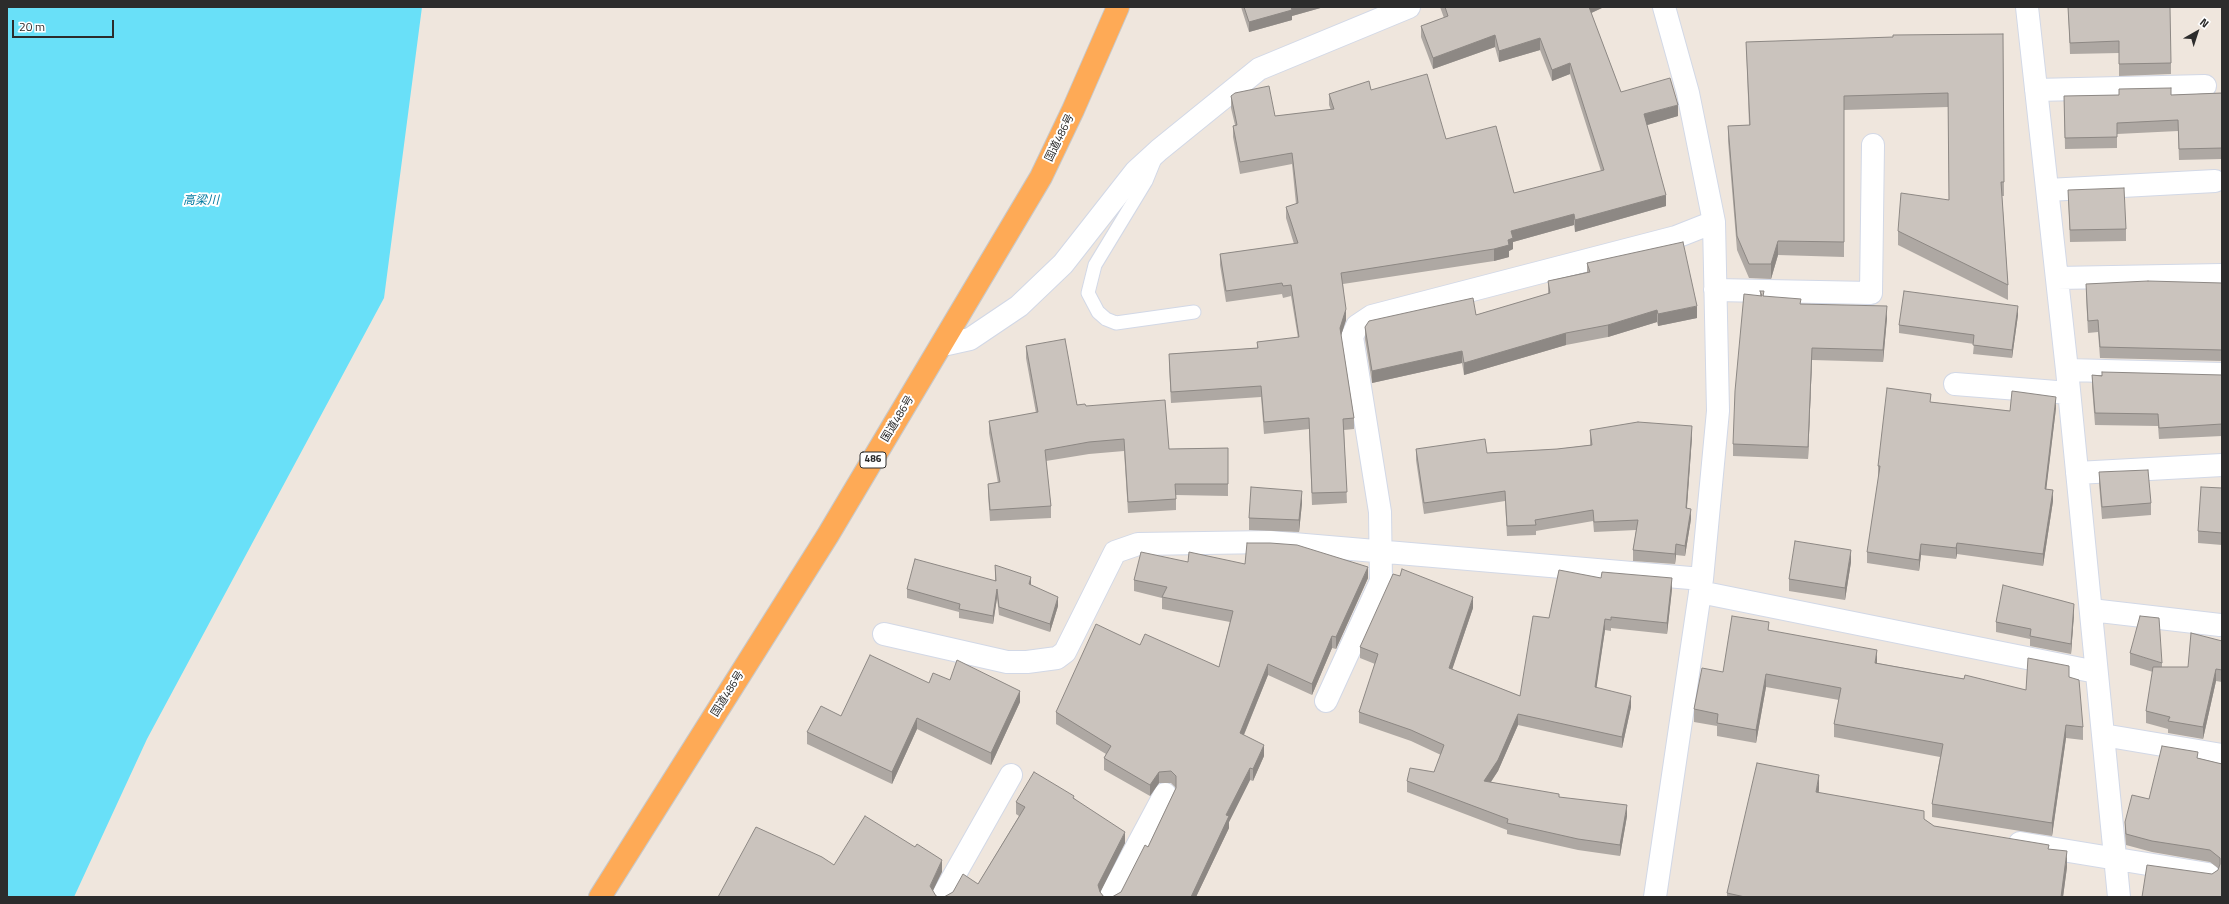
<!DOCTYPE html>
<meta charset="utf-8">
<style>
body{margin:0}
#map{position:relative;width:2229px;height:904px;overflow:hidden;background:#efe6dd;font-family:"Titillium Web",sans-serif}
canvas{display:block}
.frame{position:absolute;inset:0;border:8px solid #2c2c2c;pointer-events:none}
.north{position:absolute;left:2177px;top:12px;width:40px;height:40px;-webkit-text-stroke:3px #fff;paint-order:stroke;rotate:39deg;font-size:11px;font-weight:700;line-height:16px;text-align:center;color:#2c2c2c}
.north::after{content:'';display:block;margin:auto;width:14px;height:18px;background:#2c2c2c;clip-path:polygon(50% 0,100% 100%,50% 72%,0 100%)}
.scale{position:absolute;left:12px;top:20px;width:102px;height:18px;box-sizing:border-box;border:2px solid #2c2c2c;border-top:0;padding-left:5px;font-size:12px;line-height:14px;white-space:nowrap;color:#2c2c2c;-webkit-text-stroke:3px #fff;paint-order:stroke}
</style>
<div id="map">
<canvas width="2229" height="904"></canvas>
<div class="frame"></div>
<div class="north">N</div>
<div class="scale">20 m</div>
</div>
<script>
const ctx = document.querySelector('canvas').getContext('2d');
ctx.lineJoin = 'round';
function paint(path, color) { ctx.fillStyle = color; ctx.fill(path, 'evenodd'); }
const poly = rows => new Path2D(rows.map(r => 'M' + r).join(''));
function strokePath(path, color, width, dash) { ctx.strokeStyle = color; ctx.lineWidth = width; ctx.lineCap = dash ? 'butt' : 'round'; ctx.setLineDash(dash || []); ctx.stroke(path); }
function drawText(font, color, halo, rows, align = 'center') {
  ctx.font = font + ' "Titillium Web","Noto Sans JP",sans-serif'; ctx.lineWidth = 4; ctx.setLineDash([]); ctx.textBaseline = 'middle'; ctx.strokeStyle = halo; ctx.fillStyle = color; for (const [text, x, y, turn = 0] of rows) {
    ctx.save(); ctx.translate(x, y); ctx.rotate((+turn || 0) * Math.PI / 180); ctx.textAlign = isNaN(turn) ? turn : align; if (halo) ctx.strokeText(text, 0, 0); ctx.fillText(text, 0, 0); ctx.restore();
  }
}
const water = poly([
 [7,7,422,7,384,298,147,739,74,897,7,897]
]);
const service = poly([
 [1155,159,1146,181,1095,265,1088,293,1098,312,1106,319,1116,323,1194,312]
]);
const minor = poly([
 [2027,7,2067,370,2119,897],
 [2036,90,2205,86],
 [2048,190,2215,181],
 [2057,278,2222,275],
 [1715,290,1871,293,1873,145],
 [943,345,970,339,1019,306,1063,264,1136,171,1159,150,1259,69,1409,7],
 [2067,370,2222,374],
 [1955,384,2069,393],
 [2077,473,2222,465],
 [1700,592,2096,672],
 [2091,610,2220,625],
 [884,634,1007,662,1027,662,1057,658,1065,652,1115,552,1138,544,1270,542,1702,579],
 [1326,701,1381,581,1380,512,1352,337,1357,326,1372,316,1676,237,1714,222],
 [2103,735,2222,755],
 [2020,843,2208,874],
 [942,897,1011,775],
 [1110,897,1165,794],
 [1655,897,1702,579,1718,411,1714,222,1688,93,1664,7]
]);
const trunk = poly([
 [600,897,828,535,1041,177,1073,110,1118,7]
]);
const wall = poly([
 [1241,7,1324,7,1292,16,1292,20,1249,32],
 [1440,7,1604,7,1591,13,1621,92,1678,116,1647,125,1666,206,1575,232,1574,225,1513,242,1513,249,1509,251,1509,257,1494,261,1343,284,1346,320,1341,335,1354,418,1354,429,1344,430,1347,503,1312,505,1309,429,1264,434,1261,397,1171,403,1169,365,1169,354,1257,348,1257,342,1298,338,1291,296,1283,298,1282,294,1226,302,1220,265,1220,254,1294,244,1286,218,1286,207,1296,204,1292,164,1240,174,1233,137,1233,126,1235,125,1231,108,1231,96,1275,116,1331,110,1329,105,1329,94,1371,90,1446,139,1514,193,1601,171,1570,74,1552,81,1540,50,1499,62,1495,47,1433,69,1421,37,1421,26,1444,18],
 [2068,7,2171,63,2171,74,2119,76,2119,53,2070,54],
 [2003,34,2004,196,2002,196,2008,285,2008,300,1898,245,1898,231,1949,200,1948,107,1844,110,1844,257,1778,255,1771,279,1749,278,1737,250,1728,141,1728,126,1749,125,1746,42],
 [2222,93,2222,159,2179,160,2178,131,2117,134,2117,148,2065,149,2064,96,2171,95],
 [2068,190,2126,229,2126,241,2070,242],
 [1587,263,1697,318,1658,326,1657,322,1608,337,1566,345,1464,375,1462,363,1372,383,1365,339,1365,327,1476,315,1548,294,1548,281,1587,272],
 [2222,283,2222,361,2100,358,2098,332,2088,333,2086,296,2086,284],
 [1760,291,1764,296,1801,304,1887,318,1883,362,1812,360,1808,459,1733,456,1733,444,1760,296],
 [2018,315,2012,358,1973,354,1974,344,1899,333,1899,325],
 [1026,346,1077,405,1086,406,1169,449,1228,448,1228,496,1176,495,1176,510,1128,513,1124,451,1089,454,1046,461,1051,506,1051,518,990,521,988,495,988,484,998,483,989,433,989,421,1036,413,1026,358],
 [2092,375,2222,375,2222,436,2159,439,2158,426,2095,425,2092,387],
 [1931,402,2010,411,2056,408,2046,489,2053,501,2043,566,1957,554,1956,559,1921,555,1919,571,1867,563,1867,552,1879,477,1878,477,1878,466],
 [1590,430,1692,437,1687,508,1691,519,1685,556,1676,555,1675,564,1633,561,1633,550,1636,530,1594,532,1593,521,1536,531,1536,535,1507,536,1505,501,1424,514,1416,460,1416,449,1487,453,1557,449,1590,445],
 [2099,472,2151,503,2151,515,2102,519,2099,484],
 [2222,488,2222,545,2198,543,2198,531],
 [1302,503,1299,532,1249,530,1249,518],
 [1188,562,1245,564,1368,578,1336,649,1332,648,1312,695,1268,675,1244,735,1264,756,1253,781,1250,780,1229,822,1229,828,1196,897,1112,897,1121,892,1148,847,1176,788,1171,783,1159,783,1150,796,1104,770,1104,758,1106,754,1056,724,1056,712,1140,645,1219,667,1230,622,1162,609,1162,598,1134,591,1134,580],
 [1851,562,1845,600,1789,591,1789,579],
 [995,565,1031,585,1058,606,1050,632,999,615,997,598,993,624,959,618,959,612,907,598,907,589,995,581],
 [1601,578,1672,589,1667,634,1611,628,1611,631,1605,630,1596,688,1631,707,1622,748,1518,725,1498,771,1491,782,1559,797,1627,816,1620,856,1578,850,1507,834,1507,830,1407,792,1407,781,1434,772,1441,755,1411,741,1359,723,1359,712,1375,664,1360,658,1360,647,1473,608,1452,669,1520,696,1549,618],
 [2074,614,2071,654,2030,646,2030,639,1996,632,1996,622],
 [1769,630,1877,663,2026,690,2069,678,2083,727,2083,740,2066,738,2052,836,1932,817,1932,804,1940,757,1834,737,1834,724,1839,700,1766,687,1756,743,1717,736,1717,726,1694,722,1694,709,1723,672],
 [2222,641,2222,682,2216,681,2203,739,2168,733,2168,729,2146,723,2146,711,2153,672,2130,665,2130,653,2162,663,2162,667,2188,667],
 [950,680,1020,702,991,765,917,729,892,784,807,744,807,732,929,683],
 [2198,758,2222,764,2222,897,2212,874,2218,870,2219,869,2210,862,2152,852,2126,845,2125,833,2125,822,2149,799],
 [1819,790,1818,793,1924,819,1934,826,2049,849,2067,867,2063,897,1727,897,1727,893],
 [1074,798,1125,843,1100,892,1104,897,978,884,1019,816,1016,814,1016,802]
]);
const shadedWall = poly([
 [1291,7,1324,7,1292,16,1292,20,1249,32,1249,22],
 [1587,7,1604,7,1587,15],
 [1495,35,1495,47,1433,69,1433,58],
 [1540,38,1540,50,1499,62,1499,51],
 [1570,63,1570,74,1552,81,1552,70],
 [1678,105,1678,116,1644,126,1644,114],
 [1666,195,1666,206,1575,232,1575,220],
 [1574,214,1574,225,1513,242,1513,249,1509,251,1509,257,1494,261,1494,249,1511,231],
 [1778,241,1778,255,1771,279,1771,264],
 [1697,306,1697,318,1658,326,1658,314],
 [1887,306,1887,318,1883,362,1883,350],
 [2018,306,2018,315,2012,358,2012,350],
 [1346,309,1346,320,1340,339,1340,328],
 [1657,310,1657,322,1608,337,1608,325],
 [1566,333,1566,345,1464,375,1464,363],
 [1812,348,1812,360,1808,459,1808,447],
 [1462,351,1462,363,1372,383,1372,371],
 [2056,397,2056,408,2045,500,2045,489],
 [1692,426,1692,437,1686,519,1686,508],
 [2053,490,2053,501,2043,566,2043,554],
 [1302,491,1302,503,1299,532,1299,520],
 [1691,509,1691,519,1685,556,1685,546],
 [1957,543,1957,554,1956,559,1956,548],
 [1676,544,1676,555,1675,564,1675,554],
 [1921,544,1921,555,1919,571,1919,560],
 [1851,550,1851,562,1845,600,1845,588],
 [1368,567,1368,578,1336,649,1336,637],
 [1031,577,1031,586,1029,584],
 [1672,578,1672,589,1667,634,1667,623],
 [997,589,997,598,993,624,993,616],
 [1058,597,1058,606,1050,632,1050,624],
 [1473,597,1473,608,1449,679,1449,668],
 [2074,604,2074,614,2071,654,2071,644],
 [1605,619,1605,630,1595,698,1595,687],
 [1332,636,1332,648,1312,695,1312,684],
 [1877,650,1877,663,1875,676,1875,663],
 [1268,664,1268,675,1240,744,1240,733],
 [2216,669,2216,681,2203,739,2203,727],
 [1766,674,1766,687,1756,743,1756,730],
 [1020,691,1020,702,991,765,991,753],
 [1631,696,1631,707,1622,748,1622,737],
 [1518,714,1518,725,1498,771,1484,792,1484,781],
 [917,718,917,729,892,784,892,772],
 [2066,725,2066,738,2052,836,2052,823],
 [1264,745,1264,756,1253,781,1253,769],
 [1250,768,1250,780,1229,822,1229,828,1196,897,1191,897,1226,815],
 [1159,772,1159,783,1150,796,1150,785],
 [1819,775,1819,790,1816,808,1816,792],
 [1627,805,1627,816,1620,856,1620,845],
 [1125,832,1125,843,1098,897,1098,885],
 [2067,851,2067,867,2063,897,2061,897],
 [942,860,942,872,930,897,930,886]
]);
const building = poly([
 [1244,7,1291,7,1292,10,1249,22,1244,7],
 [1445,7,1589,7,1621,92,1670,78,1678,105,1644,114,1666,195,1575,220,1574,214,1511,231,1513,238,1508,240,1509,245,1494,249,1341,273,1346,309,1340,328,1354,418,1343,419,1347,492,1312,493,1309,418,1264,422,1261,386,1171,392,1169,354,1258,348,1257,342,1299,337,1291,285,1283,286,1282,283,1226,291,1220,254,1298,243,1286,207,1298,203,1292,153,1240,162,1233,126,1237,125,1231,96,1235,93,1269,86,1275,116,1334,109,1329,94,1369,81,1371,90,1427,74,1446,139,1496,126,1514,193,1604,170,1570,63,1552,70,1540,38,1499,51,1495,35,1433,58,1421,26,1448,16,1445,7],
 [2068,7,2170,7,2171,63,2119,64,2119,41,2070,43,2068,7],
 [2003,34,2004,182,2001,182,2008,285,1898,231,1901,193,1949,200,1948,93,1844,96,1844,242,1778,241,1771,264,1749,264,1737,236,1728,126,1750,125,1746,42,1893,37,1893,35,2003,34],
 [2171,88,2171,95,2222,93,2222,148,2179,149,2178,120,2117,123,2117,137,2065,138,2064,96,2119,95,2119,89,2171,88],
 [2124,188,2126,229,2070,230,2068,190,2124,188],
 [1683,242,1697,306,1658,314,1657,310,1608,325,1566,333,1464,363,1462,351,1372,371,1365,327,1369,321,1473,298,1476,315,1550,293,1548,281,1590,272,1587,263,1683,242],
 [2148,281,2222,283,2222,350,2100,347,2098,320,2088,321,2086,284,2148,281],
 [1760,291,1764,291,1763,296,1801,299,1800,304,1887,306,1883,350,1812,348,1808,447,1733,444,1735,391,1744,294,1762,296,1760,291],
 [1904,291,2018,306,2012,350,1973,345,1974,335,1899,325,1904,291],
 [1065,339,1077,405,1085,404,1086,406,1165,400,1169,449,1228,448,1228,484,1175,484,1176,499,1128,502,1124,439,1089,442,1045,450,1051,506,990,510,988,484,1000,482,989,421,1038,412,1026,346,1065,339],
 [2102,372,2222,375,2222,424,2159,428,2158,414,2095,413,2092,375,2102,376,2102,372],
 [1887,388,1931,394,1930,402,2010,411,2012,391,2056,397,2045,489,2053,490,2043,554,1957,543,1956,548,1921,544,1919,560,1867,552,1880,466,1878,466,1887,388],
 [1638,422,1692,426,1686,508,1691,509,1685,546,1676,544,1675,554,1633,550,1638,520,1594,522,1593,510,1535,520,1536,525,1507,526,1505,491,1424,503,1416,449,1485,439,1487,453,1557,449,1592,445,1590,430,1638,422],
 [2148,470,2151,503,2102,507,2099,472,2148,470],
 [1251,487,1302,491,1299,520,1249,518,1251,487],
 [2201,487,2222,488,2222,533,2198,531,2201,487],
 [1795,541,1851,550,1845,588,1789,579,1795,541],
 [1247,543,1270,543,1297,545,1368,567,1336,637,1332,636,1312,684,1268,664,1240,733,1264,745,1253,769,1250,768,1226,815,1229,816,1191,897,1112,897,1121,892,1145,845,1148,847,1176,788,1176,776,1171,771,1159,772,1150,785,1104,758,1111,746,1056,712,1096,624,1140,645,1145,634,1219,667,1233,611,1162,597,1167,587,1134,580,1141,552,1188,562,1189,552,1245,564,1247,543],
 [915,559,996,581,995,565,1031,577,1029,584,1058,597,1050,624,999,607,997,589,993,616,959,609,960,604,907,589,915,559],
 [1402,569,1473,597,1449,668,1520,696,1533,616,1549,618,1559,570,1601,578,1602,572,1672,578,1667,623,1611,617,1611,620,1605,619,1595,687,1631,696,1622,737,1518,714,1498,760,1484,781,1559,794,1559,797,1627,805,1620,845,1578,839,1507,823,1508,819,1407,781,1410,768,1434,772,1444,745,1411,730,1359,712,1378,654,1360,647,1393,574,1400,576,1402,569],
 [2003,585,2074,604,2071,644,2030,636,2031,629,1996,622,2003,585],
 [1732,616,1769,622,1768,630,1877,650,1875,663,1964,679,1965,675,2026,690,2028,658,2069,666,2069,677,2079,680,2083,727,2066,725,2052,823,1932,804,1943,744,1834,724,1841,688,1766,674,1756,730,1717,723,1718,714,1694,709,1702,668,1723,672,1732,616],
 [2140,616,2159,618,2162,663,2130,653,2140,616],
 [2191,633,2222,641,2222,670,2216,669,2203,727,2168,721,2170,717,2146,711,2153,667,2188,667,2191,633],
 [870,655,929,683,933,673,950,680,957,660,1020,691,991,753,917,718,892,772,807,732,821,706,841,716,870,655],
 [2162,746,2198,752,2197,758,2222,764,2222,897,2142,897,2147,865,2212,874,2218,870,2220,864,2220,858,2210,850,2152,841,2126,834,2125,822,2132,795,2149,799,2162,746],
 [1757,763,1819,775,1816,792,1924,811,1924,819,1934,826,2049,845,2048,849,2067,851,2061,897,1745,897,1727,893,1757,763],
 [1034,772,1074,796,1073,798,1125,832,1098,885,1100,892,1104,897,1107,897,944,897,953,892,963,874,978,884,1025,807,1016,802,1034,772],
 [865,816,915,847,917,844,942,860,930,886,936,896,939,897,718,897,756,827,822,857,834,865,865,816]
]);
const shields = [
 [873,460,26]
];
const shieldNames = [
 ["486",873,460]
];
const streetNames = [
 ["国道486号",1060,138,-64],
 ["国道486号",898,419,-59],
 ["国道486号",728,694,-58]
];
const waterNames = [
 ["高梁川",201,201]
];
paint(water, '#69e0f8');
strokePath(service, '#d2d8e6', 15);
strokePath(minor, '#d2d8e6', 24);
strokePath(trunk, '#c8c8c8', 24);
strokePath(service, '#fff', 13);
strokePath(minor, '#fff', 22);
strokePath(trunk, '#feaa56', 22);
paint(wall, '#aea8a3');
paint(shadedWall, '#8d8884');
paint(building, '#cac3bd');
strokePath(building, '#8d8884', 1);
for (const [x, y, w] of shields) { const box = new Path2D(); box.roundRect(x - w / 2, y - 8, w, 16, 3); ctx.fillStyle = '#fff'; ctx.fill(box); strokePath(box, '#2c2c2c', 1); }
drawText('bold 10px', '#2c2c2c', null, shieldNames);
drawText('11px', '#2c2c2c', '#fff', streetNames);
drawText('italic 12px', '#047ba1', '#fff', waterNames);
</script>
